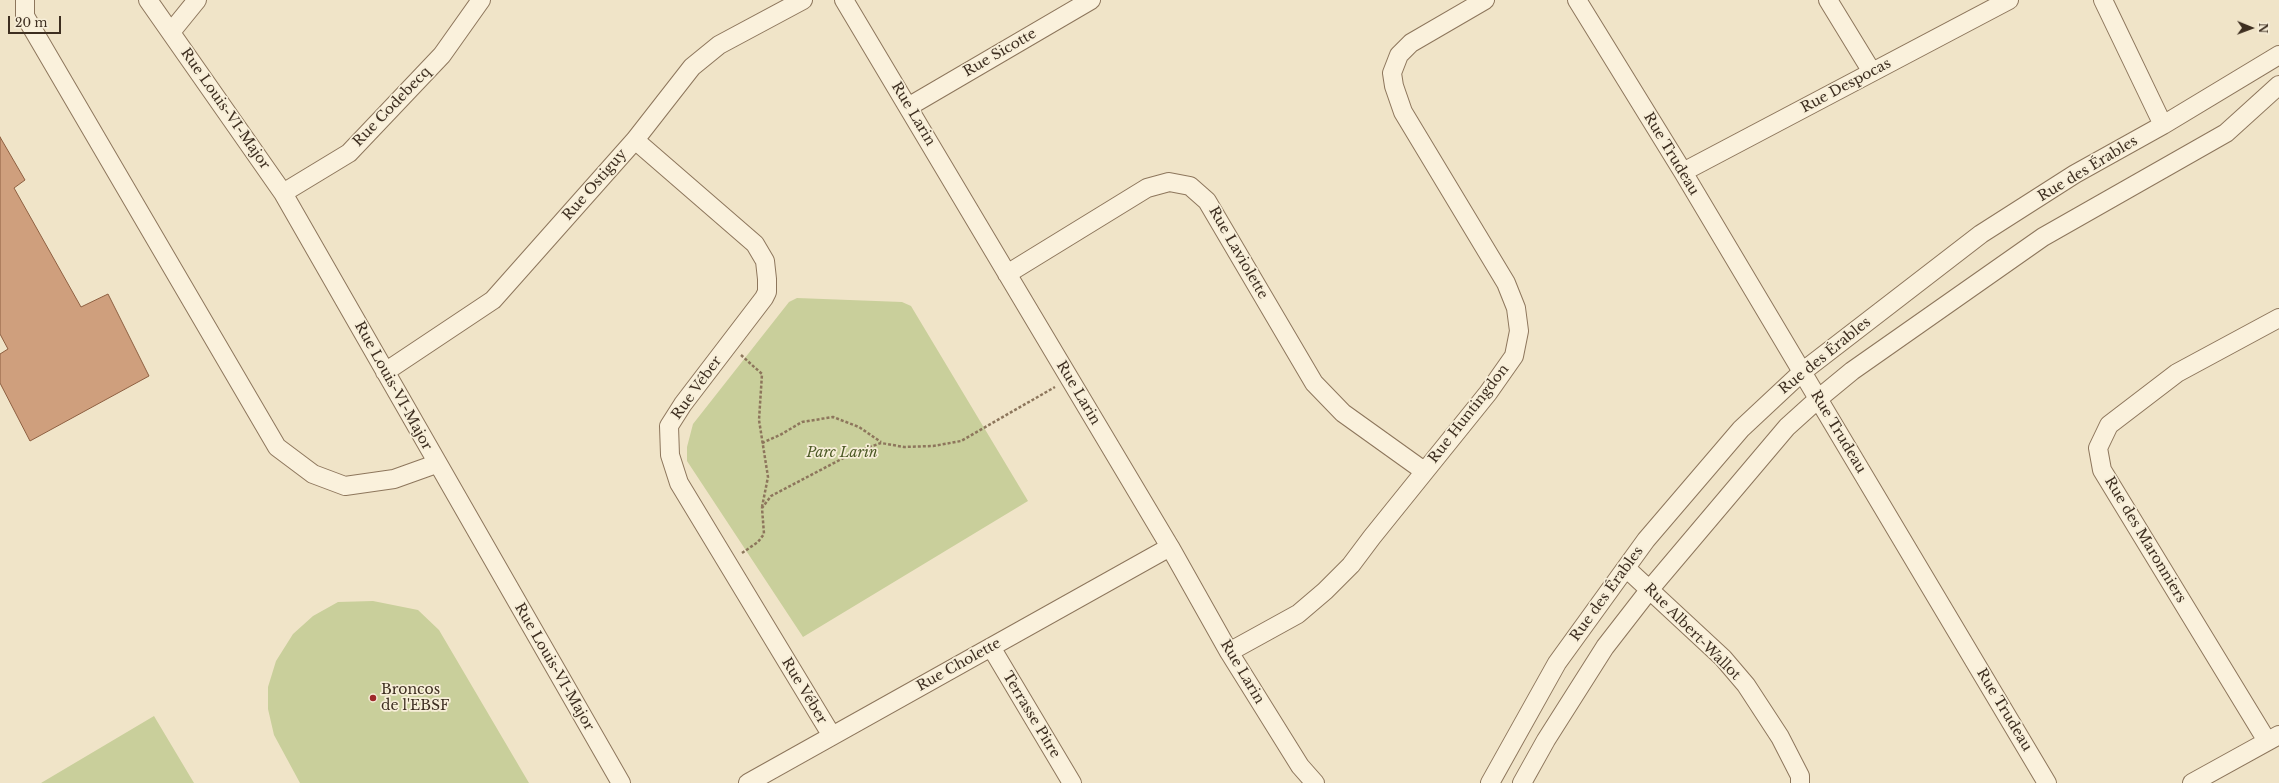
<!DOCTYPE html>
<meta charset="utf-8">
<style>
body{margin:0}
#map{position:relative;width:2279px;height:783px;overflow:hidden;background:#f0e4c8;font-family:"Libre Baskerville",serif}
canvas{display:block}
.north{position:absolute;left:2231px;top:8px;width:40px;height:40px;-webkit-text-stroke:3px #f7eed8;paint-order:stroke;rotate:91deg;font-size:11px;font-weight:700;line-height:16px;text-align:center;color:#3d2e20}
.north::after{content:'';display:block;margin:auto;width:14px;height:18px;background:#3d2e20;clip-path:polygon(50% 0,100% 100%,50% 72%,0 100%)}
.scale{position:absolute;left:8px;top:16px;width:53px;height:18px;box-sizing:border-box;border:2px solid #3d2e20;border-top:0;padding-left:5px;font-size:12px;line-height:14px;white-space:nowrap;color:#3d2e20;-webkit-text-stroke:3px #f7eed8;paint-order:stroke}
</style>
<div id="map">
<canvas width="2279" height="783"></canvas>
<div class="north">N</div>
<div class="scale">20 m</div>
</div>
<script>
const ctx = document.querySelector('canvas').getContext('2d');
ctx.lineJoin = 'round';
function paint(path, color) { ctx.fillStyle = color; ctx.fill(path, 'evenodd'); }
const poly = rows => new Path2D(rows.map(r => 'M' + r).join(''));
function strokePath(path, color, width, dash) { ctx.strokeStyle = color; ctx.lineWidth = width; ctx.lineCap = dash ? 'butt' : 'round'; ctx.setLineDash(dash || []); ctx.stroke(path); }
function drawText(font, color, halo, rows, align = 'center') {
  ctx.font = font + ' "Libre Baskerville",serif'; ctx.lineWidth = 3.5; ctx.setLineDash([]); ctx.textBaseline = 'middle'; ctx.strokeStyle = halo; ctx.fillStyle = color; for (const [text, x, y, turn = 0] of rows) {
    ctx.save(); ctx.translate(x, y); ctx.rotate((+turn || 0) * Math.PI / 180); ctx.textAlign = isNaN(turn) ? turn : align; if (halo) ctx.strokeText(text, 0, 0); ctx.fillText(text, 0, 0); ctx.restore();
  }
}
const green = poly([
 [797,298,902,302,911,306,1028,501,803,637,687,461,687,447,693,424,789,302],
 [373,601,418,610,439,630,529,783,300,783,274,735,268,709,268,687,276,661,293,634,313,616,338,602],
 [154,716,194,783,41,783]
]);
const building = poly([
 [0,137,25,180,14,188,81,307,108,294,149,376,30,441,0,383,0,354,8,349,0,334,0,137]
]);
const path = poly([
 [741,355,762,374,759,420,768,477,762,507],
 [762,443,780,435,802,422,833,417,859,427,881,442],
 [742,553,758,542,764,534,762,508,771,496,853,453,881,443,904,447,933,446,961,441,1055,387]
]);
const minor = poly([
 [25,0,25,16,277,447,313,474,345,486,394,479,436,464],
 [148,0,283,193,621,783],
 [844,0,1170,547,1229,652,1300,766,1315,783],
 [1577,0,1683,172,2047,783],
 [1828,0,1872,72],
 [2103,0,2163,125],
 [171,32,197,0],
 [908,107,1091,0],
 [635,140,755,244,765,261,767,279,767,292,764,298,683,404,669,426,670,455,679,483,832,736],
 [1683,172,2009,0],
 [283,193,349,153,442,55,481,0],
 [1007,274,1147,188,1169,182,1190,186,1207,201,1314,383,1343,413,1424,471],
 [385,372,493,300,635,140,692,67,719,45,803,0],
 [1626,568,1723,658,1746,685,1780,737,1800,776,1800,783],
 [991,647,1072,783],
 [1229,652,1298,614,1325,591,1351,565,1372,537,1488,393,1514,356,1519,331,1516,308,1506,283,1403,112,1394,86,1392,73,1399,55,1411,43,1485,0],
 [2267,741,2102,470,2098,448,2109,425,2177,373,2279,318],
 [748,783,1170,547],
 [1490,783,1557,663,1646,540,1741,429,1802,372,1981,234,2075,174,2163,125,2279,55],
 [1522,783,1546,740,1605,647,1650,589,1787,427,1818,399,1852,371,2043,237,2226,133,2279,85],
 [2192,783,2279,735]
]);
const markers = [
 [373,698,4,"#9e2a2b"]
];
const streetNames = [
 ["Rue Sicotte",1000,53,-30],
 ["Rue Despocas",1846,86,-28],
 ["Rue Codebecq",392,107,-46],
 ["Rue Louis-VI-Major",225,109,55],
 ["Rue Larin",913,114,59],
 ["Rue Trudeau",1671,154,59],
 ["Rue des Érables",2088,169,-31],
 ["Rue Ostiguy",595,185,-49],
 ["Rue Laviolette",1238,253,60],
 ["Rue des Érables",1825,356,-39],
 ["Rue Louis-VI-Major",393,386,61],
 ["Rue Véber",697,388,-54],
 ["Rue Larin",1078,393,59],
 ["Rue Huntingdon",1469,414,-52],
 ["Rue Trudeau",1838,432,59],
 ["Rue des Maronniers",2145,540,59],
 ["Rue des Érables",1607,594,-54],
 ["Rue Albert-Wallot",1692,632,45],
 ["Rue Cholette",959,665,-29],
 ["Rue Louis-VI-Major",554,667,60],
 ["Rue Larin",1242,672,59],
 ["Rue Véber",804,691,59],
 ["Rue Trudeau",2004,710,59],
 ["Terrasse Pitre",1031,715,59]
];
const parkNames = [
 ["Parc Larin",842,453]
];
const poiNames = [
 ["Broncos",381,690],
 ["de l'EBSF",381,706]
];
paint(green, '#c9cf9b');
paint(building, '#cf9f7d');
strokePath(building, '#8d5f41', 1);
strokePath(minor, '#8d765c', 20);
strokePath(path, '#8d765c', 2.5, [3, 2]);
strokePath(minor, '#faf1dc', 18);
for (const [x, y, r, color] of markers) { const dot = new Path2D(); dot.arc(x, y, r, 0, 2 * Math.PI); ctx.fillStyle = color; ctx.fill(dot); strokePath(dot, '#f7eed8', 1.5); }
drawText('14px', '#3d2e20', '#f7eed8', streetNames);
drawText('italic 14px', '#4d5a26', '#f7eed8', parkNames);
drawText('14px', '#3d2e20', '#f7eed8', poiNames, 'left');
</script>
